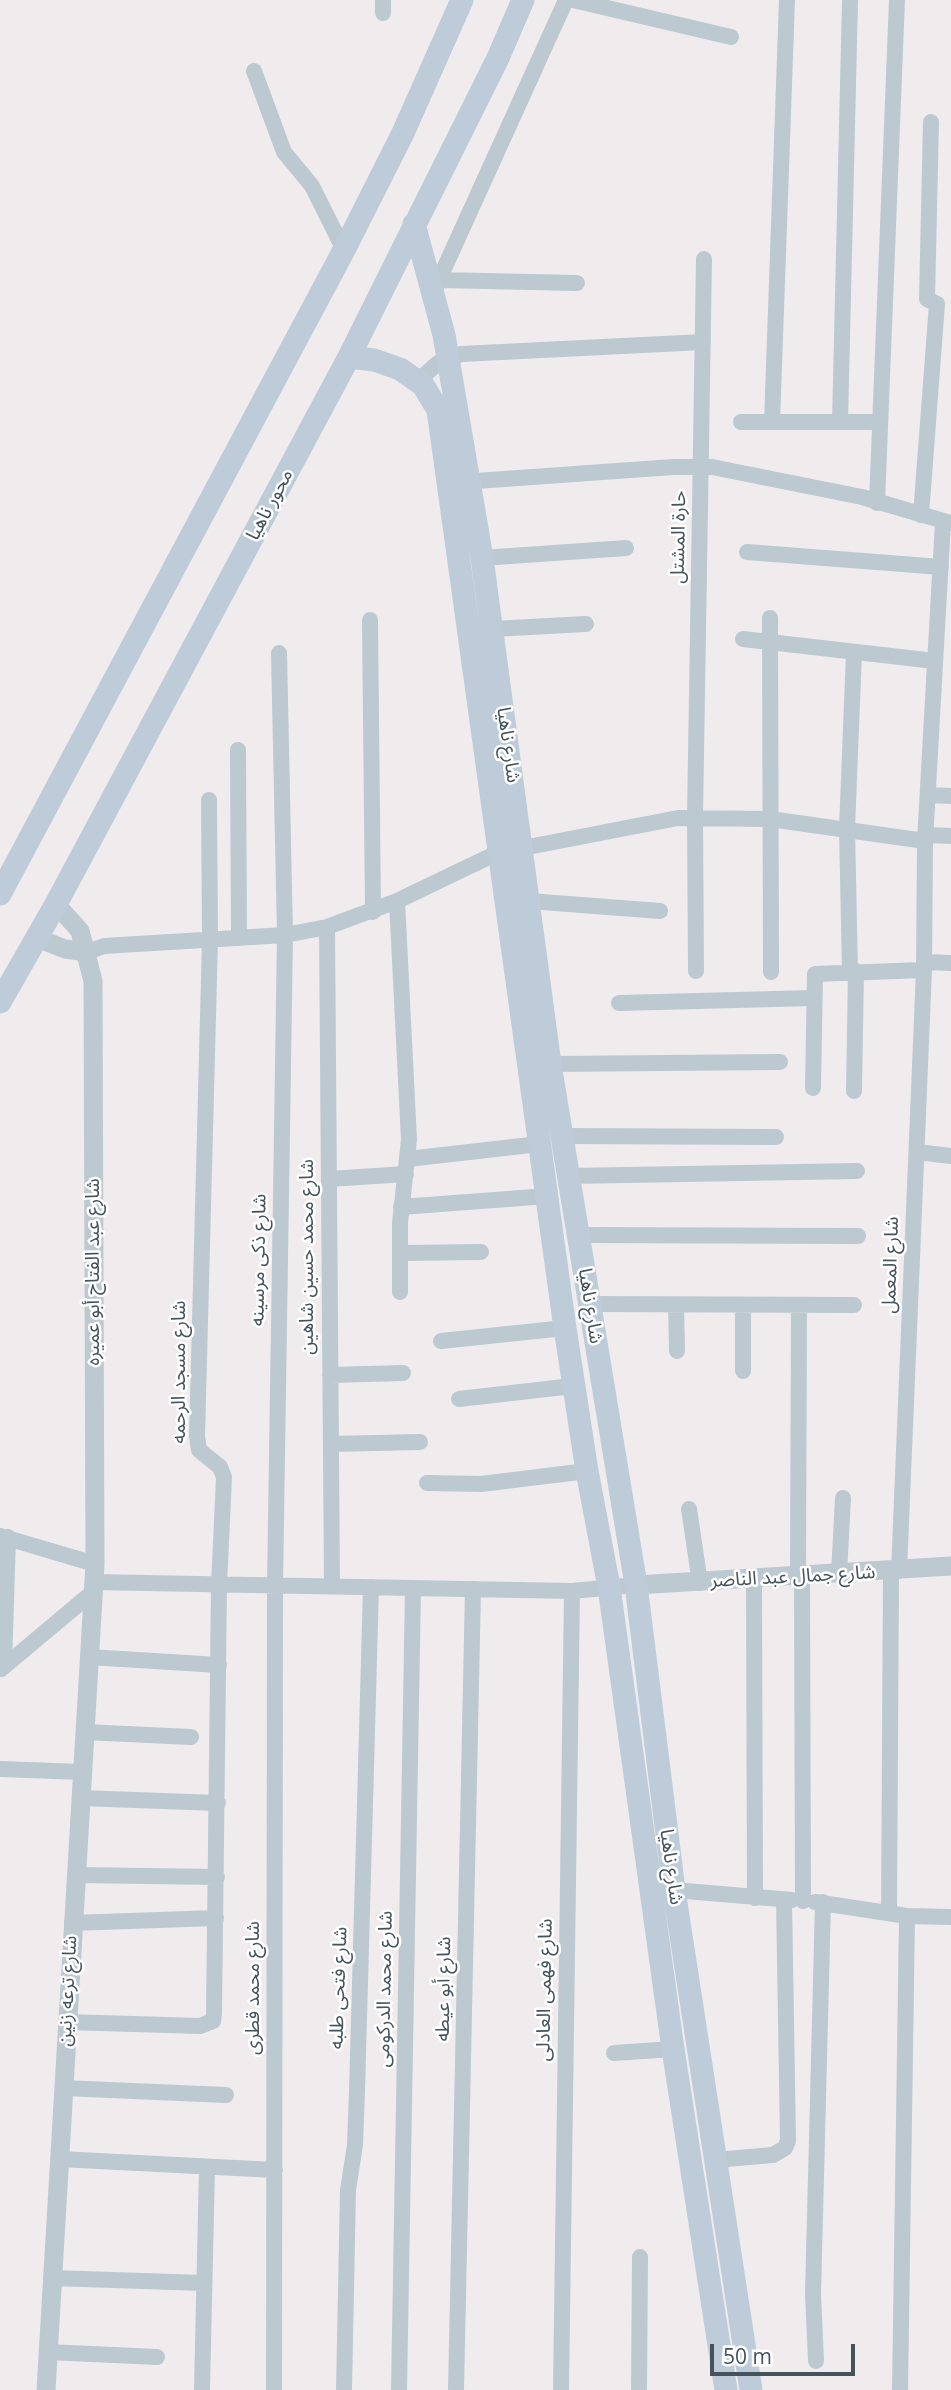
<!DOCTYPE html>
<meta charset="utf-8">
<style>
body{margin:0}
#map{position:relative;width:951px;height:2390px;overflow:hidden;background:#f0eced;font-family:"Open Sans",sans-serif}
canvas{display:block}
.scale{position:absolute;left:710px;top:2344px;width:145px;height:32px;box-sizing:border-box;border:4px solid #44525c;border-top:0;padding-left:9px;font-size:21px;line-height:24px;white-space:nowrap;color:#44525c;-webkit-text-stroke:5px #fff;paint-order:stroke}
</style>
<div id="map">
<canvas width="951" height="2390"></canvas>
<div class="scale">50 m</div>
</div>
<script>
const ctx = document.querySelector('canvas').getContext('2d');
ctx.lineJoin = 'round';
const poly = rows => new Path2D(rows.map(r => 'M' + r).join(''));
function strokePath(path, color, width, dash) { ctx.strokeStyle = color; ctx.lineWidth = width; ctx.lineCap = dash ? 'butt' : 'round'; ctx.setLineDash(dash || []); ctx.stroke(path); }
function drawText(font, color, halo, rows, align = 'center') {
  ctx.font = font + ' "Open Sans","Noto Sans Arabic",sans-serif'; ctx.lineWidth = 5; ctx.setLineDash([]); ctx.textBaseline = 'middle'; ctx.strokeStyle = halo; ctx.fillStyle = color; for (const [text, x, y, turn = 0] of rows) {
    ctx.save(); ctx.translate(x, y); ctx.rotate((+turn || 0) * Math.PI / 180); ctx.textAlign = isNaN(turn) ? turn : align; if (halo) ctx.strokeText(text, 0, 0); ctx.fillText(text, 0, 0); ctx.restore();
  }
}
const minor = poly([
 [383,0,383,13],
 [573,0,731,37],
 [254,71,284,152,312,186,344,250],
 [439,280,577,283],
 [433,293,566,0],
 [418,381,438,363,461,354,703,342],
 [741,422,880,422],
 [772,422,787,0],
 [840,422,850,0],
 [462,482,673,467,712,467,862,497,951,523],
 [877,503,897,0],
 [921,515,937,304,927,299,931,122],
 [747,552,941,567],
 [482,558,626,548],
 [770,618,771,972],
 [370,620,373,912],
 [492,629,586,624],
 [743,639,935,661],
 [238,750,239,938],
 [928,795,951,796],
 [926,835,951,836],
 [397,901,409,1140,400,1223,400,1292],
 [529,901,660,911],
 [327,927,332,1586],
 [87,952,104,946,285,935,327,927,397,901,497,853,678,818,770,819,925,841],
 [924,962,951,963],
 [696,971,695,816,704,259],
 [850,972,847,829,854,652],
 [619,1003,814,998],
 [550,1064,780,1062],
 [813,1088,815,974,924,970],
 [854,1091,856,971],
 [562,1136,776,1137],
 [917,1152,951,1156],
 [408,1159,539,1144],
 [568,1176,857,1171],
 [329,1179,406,1174],
 [401,1207,548,1196],
 [578,1235,858,1236],
 [400,1253,481,1252],
 [590,1304,854,1305],
 [676,1305,677,1351],
 [441,1341,565,1328],
 [743,1371,743,1305],
 [330,1375,403,1373],
 [459,1399,573,1386],
 [331,1444,420,1442],
 [427,1483,481,1484,587,1471],
 [689,1509,700,1583],
 [0,1536,95,1564],
 [899,1571,924,970,925,841,943,522],
 [839,1574,843,1498],
 [802,1576,803,1901],
 [798,1577,799,1306],
 [754,1580,755,1898],
 [93,1582,572,1591,636,1585],
 [89,1657,219,1665],
 [4,1665,8,1537],
 [1,1669,93,1592],
 [84,1732,191,1737],
 [0,1769,81,1772],
 [80,1798,218,1803],
 [75,1875,217,1877],
 [674,1890,792,1900],
 [815,1902,907,1916,951,1917],
 [889,1913,891,1572],
 [72,1923,216,1918],
 [66,2022,200,2026,213,2021,214,2013,219,1585,224,1477,220,1467,199,1450,197,1436,210,940,209,800],
 [614,2053,673,2049],
 [63,2088,226,2095],
 [59,2159,275,2170],
 [715,2160,773,2155,785,2148,788,2141,784,1900],
 [52,2278,204,2283],
 [48,2352,157,2357],
 [816,2361,813,2294,823,1902],
 [202,2390,207,2167],
 [274,2390,275,1585,285,935,279,653],
 [344,2390,348,2190,355,2145,357,2091,371,1587],
 [399,2390,413,1588],
 [456,2390,473,1589],
 [561,2390,572,1591],
 [639,2390,640,2257],
 [900,2390,907,1916]
]);
const tertiary = poly([
 [37,938,65,949,87,952],
 [636,1585,951,1566],
 [46,2390,95,1564,93,981,80,931,56,904]
]);
const secondary = poly([
 [414,224,444,335,482,558,550,1064,636,1585,674,1890,751,2390],
 [349,357,374,360,400,369,423,385,438,410,565,1328,587,1471,609,1587,673,2049,726,2390],
 [0,894,344,250,403,133,462,0],
 [0,1002,56,904,349,357,498,58,523,0]
]);
const streetNames = [
 ["محور ناهيا",270,505,-62],
 ["حارة المشتل",679,537,-89],
 ["شارع ناهيا",508,745,82],
 ["شارع محمد حسين شاهين",308,1257,-90],
 ["شارع ذكى مرسينه",259,1260,-89],
 ["شارع المعمل",891,1265,-88],
 ["شارع عبد الفتاح أبو عميره",94,1272,-90],
 ["شارع ناهيا",590,1306,81],
 ["شارع مسجد الرحمه",180,1372,-90],
 ["شارع جمال عبد الناصر",793,1577,-3],
 ["شارع ناهيا",671,1867,82],
 ["شارع محمد قطرى",254,1988,-90],
 ["شارع فتحى طلبه",339,1988,-88],
 ["شارع محمد الدركومى",385,1989,-89],
 ["شارع أبو عيطه",444,1989,-89],
 ["شارع فهمى العادلى",545,1990,-89],
 ["شارع ترعه زنين",68,1991,-87]
];
strokePath(minor, '#bcc9d1', 16);
strokePath(tertiary, '#bcc9d1', 19);
strokePath(secondary, '#bdccd8', 23);
drawText('19px', '#44525c', '#fff', streetNames);
</script>
